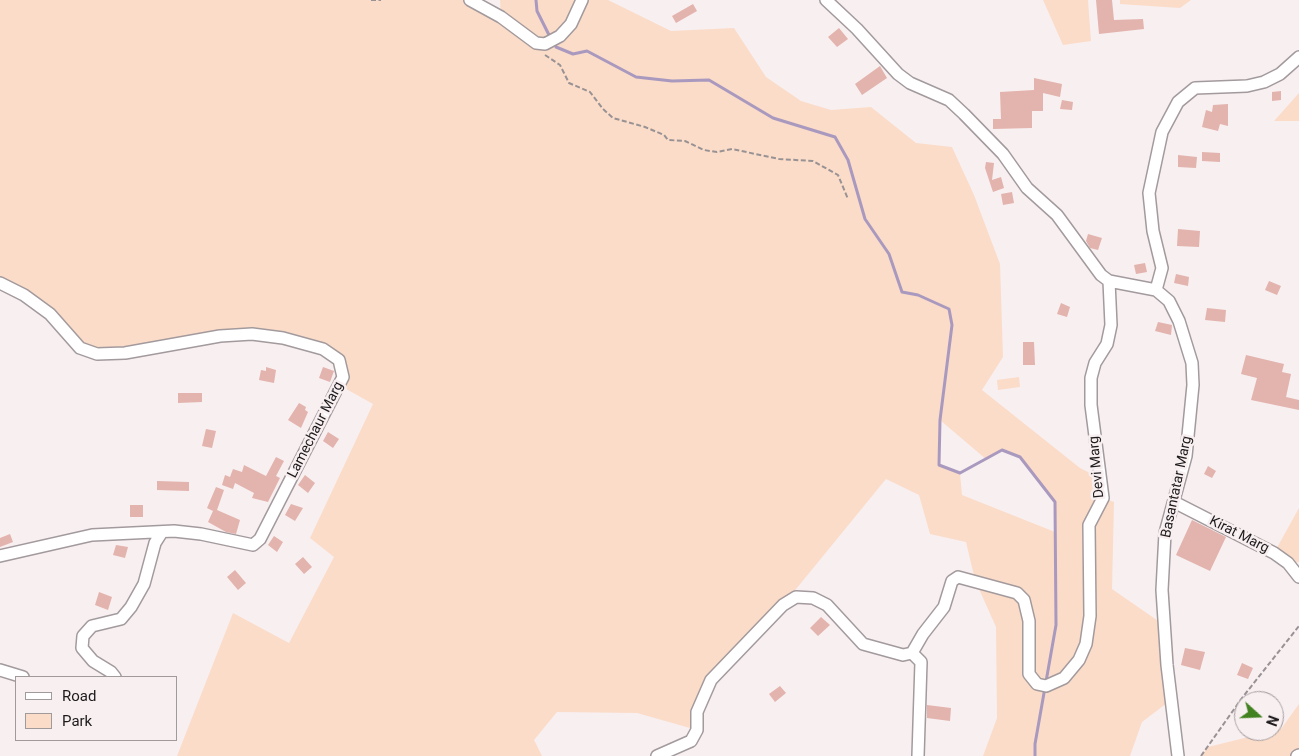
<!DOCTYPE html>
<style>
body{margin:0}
#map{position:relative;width:1299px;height:756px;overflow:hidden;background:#f8eff1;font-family:Roboto,sans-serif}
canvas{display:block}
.legend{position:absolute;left:15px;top:676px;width:162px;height:65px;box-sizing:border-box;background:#f8eff1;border:1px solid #a09a9b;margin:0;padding:6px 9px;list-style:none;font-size:15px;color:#1d1a1b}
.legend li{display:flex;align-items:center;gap:10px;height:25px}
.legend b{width:25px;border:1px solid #a09a9b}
.north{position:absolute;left:1234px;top:691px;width:50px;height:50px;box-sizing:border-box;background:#f8eff1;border:1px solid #a09a9b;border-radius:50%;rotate:110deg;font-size:14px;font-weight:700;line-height:20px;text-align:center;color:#1d1a1b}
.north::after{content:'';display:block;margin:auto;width:18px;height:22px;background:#42811f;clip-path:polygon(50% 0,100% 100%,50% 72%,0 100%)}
</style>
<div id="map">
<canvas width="1299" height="756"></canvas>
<ul class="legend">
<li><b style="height:6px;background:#fff"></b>Road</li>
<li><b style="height:14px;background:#fbdcc8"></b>Park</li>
</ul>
<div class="north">N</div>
</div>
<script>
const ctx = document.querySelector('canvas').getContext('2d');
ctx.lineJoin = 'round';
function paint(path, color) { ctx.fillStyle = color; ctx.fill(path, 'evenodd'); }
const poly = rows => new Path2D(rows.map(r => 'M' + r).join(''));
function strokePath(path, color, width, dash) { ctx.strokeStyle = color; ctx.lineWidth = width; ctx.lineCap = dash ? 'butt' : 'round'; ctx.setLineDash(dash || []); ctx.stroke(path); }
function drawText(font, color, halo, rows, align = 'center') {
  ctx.font = font + ' Roboto,sans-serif'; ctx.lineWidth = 5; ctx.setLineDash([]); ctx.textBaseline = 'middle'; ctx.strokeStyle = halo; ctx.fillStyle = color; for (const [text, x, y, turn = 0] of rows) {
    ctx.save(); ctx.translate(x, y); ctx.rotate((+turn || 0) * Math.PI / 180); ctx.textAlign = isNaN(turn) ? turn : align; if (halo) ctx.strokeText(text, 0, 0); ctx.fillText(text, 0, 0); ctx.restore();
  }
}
const green = poly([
 [0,0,470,0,501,17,500,0,608,0,671,31,734,28,766,77,801,101,831,110,871,107,916,143,952,147,974,195,1000,264,1003,357,982,390,1080,468,1100,478,1103,498,1114,502,1112,589,1164,625,1171,700,1142,722,1130,756,983,756,997,718,996,627,975,580,966,542,930,534,919,495,886,479,783,605,711,680,697,730,637,713,557,712,534,740,542,756,177,756,233,613,289,643,334,557,310,538,373,404,339,385,333,355,252,334,97,354,0,283],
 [940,420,987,460,1002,450,1020,457,1055,502,1055,532,962,495,960,473,939,465],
 [1043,0,1088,0,1091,41,1063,45],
 [1120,0,1191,0,1180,8,1120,4],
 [1299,93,1299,121,1274,121],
 [1019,377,1020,387,998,390,997,380],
 [1299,508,1299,562,1288,563,1274,553],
 [1299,704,1299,756,1201,756,1208,747,1281,729]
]);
const stream = poly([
 [536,0,537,11,550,37],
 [554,42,556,47,573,54,587,51,636,77,672,81,709,80,773,118,835,137,848,160,865,219,889,254,902,292,918,295,949,309,952,325,940,420,939,465,960,473,1002,450,1020,457,1055,502,1056,625,1035,744,1035,756]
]);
const building = poly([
 [1096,0,1112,0,1114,20,1143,19,1144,29,1099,34],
 [693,4,697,11,676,23,672,16],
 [839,28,848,39,837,47,828,37],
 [880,66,887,78,862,95,855,84],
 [1034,78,1062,84,1060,97,1043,93,1043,111,1032,111,1032,128,993,129,993,119,1001,119,1000,92,1034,90],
 [1281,91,1281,100,1272,101,1272,92],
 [1062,100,1073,102,1072,110,1060,109],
 [1228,104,1228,126,1220,124,1218,131,1202,127,1206,110,1212,112,1213,105],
 [1202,152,1220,153,1220,162,1202,161],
 [1178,155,1197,157,1196,168,1178,167],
 [986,162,994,163,992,180,1001,177,1004,188,993,192,985,168],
 [1012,192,1014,203,1003,205,1001,194],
 [1178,229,1200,231,1199,247,1177,246],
 [1088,234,1102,238,1098,250,1090,248,1086,241],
 [1145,263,1147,272,1136,274,1134,265],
 [1176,274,1189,277,1188,286,1174,283],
 [1269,281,1281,286,1277,295,1265,290],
 [1061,303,1070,307,1067,317,1057,314],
 [1207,308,1226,310,1225,322,1205,320],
 [1158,322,1172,325,1171,335,1155,331],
 [1023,342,1034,342,1035,365,1023,365],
 [1246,355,1284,364,1282,372,1291,374,1286,397,1299,400,1299,410,1251,400,1257,378,1241,374],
 [266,367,276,370,274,383,259,380,261,370,266,371],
 [323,367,334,371,330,382,319,378],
 [178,393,202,393,202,402,178,403],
 [299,403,306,407,305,410,308,412,301,428,288,420],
 [206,429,216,431,212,448,202,446],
 [328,432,339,439,333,448,323,441],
 [276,457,284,461,276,476,280,478,268,502,252,498,254,493,235,483,233,489,222,485,225,475,230,477,233,469,242,472,244,465,266,476],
 [1208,466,1216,471,1212,478,1204,474],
 [305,475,315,483,308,493,298,485],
 [157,481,189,482,189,491,157,490],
 [216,487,224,490,217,510,240,520,236,534,226,532,208,522,213,511,207,508],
 [291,504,303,508,295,521,285,515],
 [130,505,143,505,143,517,130,517],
 [1192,520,1226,537,1210,571,1176,555],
 [10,534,13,542,0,547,0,538],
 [274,536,283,542,277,552,268,545],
 [116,545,128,547,125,558,113,555],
 [303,557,312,567,304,574,295,564],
 [235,570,246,583,238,590,227,577],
 [99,592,112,597,108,610,95,605],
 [821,617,830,625,818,636,810,628],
 [1185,648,1205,652,1200,670,1181,665],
 [1242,663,1253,668,1248,679,1237,675],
 [780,686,786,693,775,702,769,694],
 [927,705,951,708,950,721,927,718]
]);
const path = poly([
 [371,0,381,0],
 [545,55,560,65,569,83,590,92,603,109,613,118,645,127,664,135,668,140,685,141,704,150,717,152,732,149,779,159,813,161,838,175,848,199],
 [1201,756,1242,698,1299,626]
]);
const minor = poly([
 [470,0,501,17,536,43,545,44,560,36,571,24,582,0],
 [826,0,857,29,898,74,910,83,949,100,964,114,1003,154,1027,188,1057,215,1101,275,1109,281,1156,290,1169,301,1179,321,1192,363,1193,385,1186,456,1165,533,1162,590,1167,665,1178,756],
 [0,283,24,295,50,314,80,348,97,354,125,353,220,336,252,334,283,338,323,349,339,360,343,377,260,539,253,545,201,534,174,531,92,535,0,556],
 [1156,290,1162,268,1153,231,1149,193,1162,132,1178,102,1195,88,1247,86,1264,82,1280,74,1299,57],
 [1174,502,1274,553,1288,563,1299,577],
 [912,653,923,634,944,607,952,581,958,577,1017,593,1024,600,1029,621,1029,674,1037,684,1046,686,1064,678,1079,660,1086,644,1090,616,1089,525,1103,498,1091,405,1091,378,1095,363,1107,344,1111,325,1109,281],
 [912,653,921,662,918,756],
 [0,670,23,677],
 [115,677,111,672,93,661,82,648,83,636,92,626,121,619,131,607,144,584,155,543,162,532],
 [657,756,691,741,697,730,697,712,711,680,783,605,796,597,813,598,827,605,863,644,903,655,912,653],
 [1297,756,1299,755]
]);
const streetNames = [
 ["Lamechaur Marg",316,430,-63],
 ["Devi Marg",1097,467,-95],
 ["Basantatar Marg",1177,487,-78],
 ["Kirat Marg",1239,535,27]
];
paint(green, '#fbdcc8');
strokePath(stream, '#a999bf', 3);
paint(building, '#e3b3ad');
strokePath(minor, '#a39a9d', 14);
strokePath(path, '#999294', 2, [5, 2.5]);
strokePath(minor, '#fff', 11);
drawText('14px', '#1d1a1b', '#f8eff1', streetNames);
</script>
